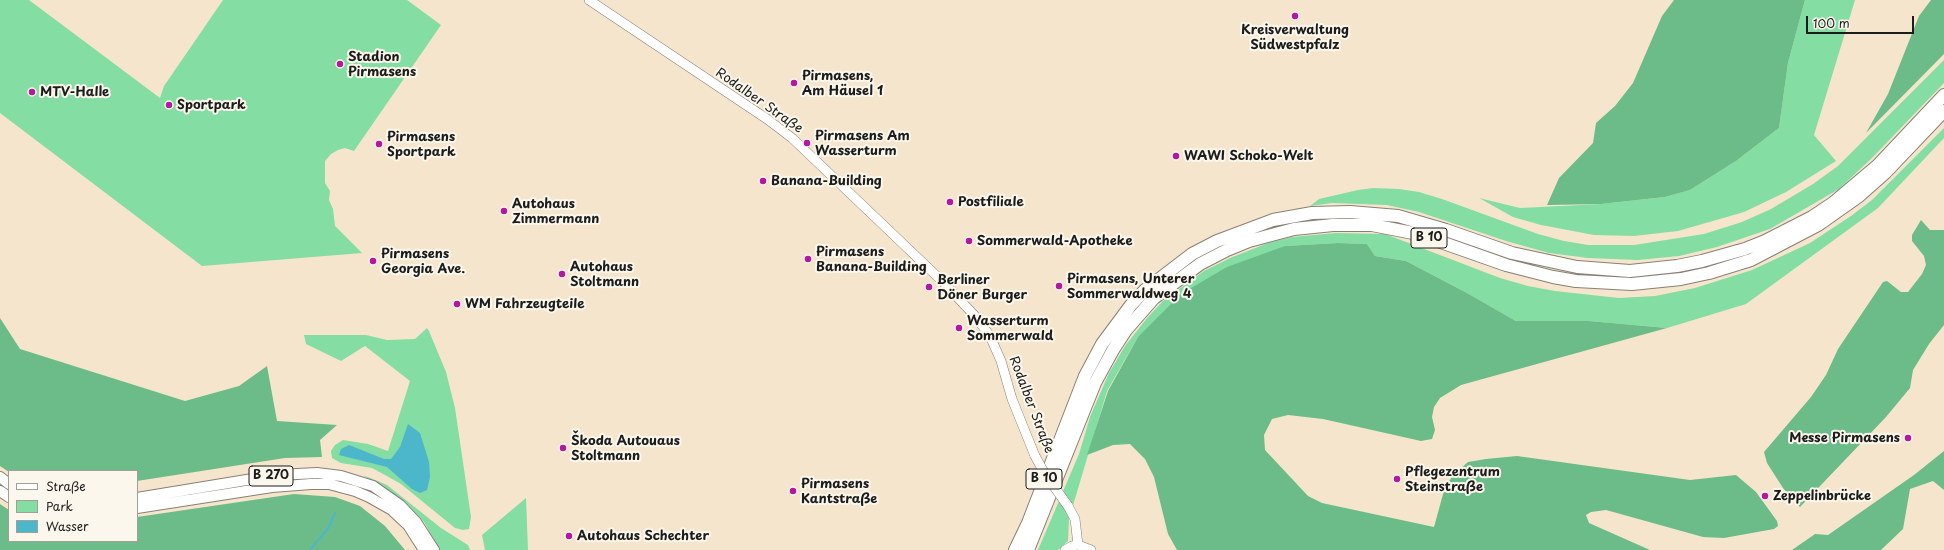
<!DOCTYPE html>
<meta charset="utf-8">
<style>
body{margin:0}
#map{position:relative;width:1944px;height:550px;overflow:hidden;background:#f6e5cd;font-family:"Playpen Sans",sans-serif}
canvas{display:block}
.legend{position:absolute;left:8px;top:470px;width:130px;height:72px;box-sizing:border-box;background:#fbf7ec;border:1px solid #a29f99;margin:0;padding:5px 7px;list-style:none;font-size:12px;color:#1c1c1c}
.legend li{display:flex;align-items:center;gap:8px;height:20px}
.legend b{width:20px;border:1px solid #a29f99}
.scale{position:absolute;left:1806px;top:16px;width:108px;height:18px;box-sizing:border-box;border:2px solid #1c1c1c;border-top:0;padding-left:5px;font-size:12px;line-height:14px;white-space:nowrap;color:#1c1c1c;-webkit-text-stroke:3px #fbf7ec;paint-order:stroke}
</style>
<div id="map">
<canvas width="1944" height="550"></canvas>
<ul class="legend">
<li><b style="height:5px;background:#fff"></b>Straße</li>
<li><b style="height:11px;background:#84dda2"></b>Park</li>
<li><b style="height:11px;background:#4cb6ca"></b>Wasser</li>
</ul>
<div class="scale">100 m</div>
</div>
<script>
const ctx = document.querySelector('canvas').getContext('2d');
ctx.lineJoin = 'round';
function paint(path, color) { ctx.fillStyle = color; ctx.fill(path, 'evenodd'); }
const poly = rows => new Path2D(rows.map(r => 'M' + r).join(''));
function strokePath(path, color, width, dash) { ctx.strokeStyle = color; ctx.lineWidth = width; ctx.lineCap = dash ? 'butt' : 'round'; ctx.setLineDash(dash || []); ctx.stroke(path); }
function drawText(font, color, halo, rows, align = 'center') {
  ctx.font = font + ' "Playpen Sans",sans-serif'; ctx.lineWidth = 4; ctx.setLineDash([]); ctx.textBaseline = 'middle'; ctx.strokeStyle = halo; ctx.fillStyle = color; for (const [text, x, y, turn = 0] of rows) {
    ctx.save(); ctx.translate(x, y); ctx.rotate((+turn || 0) * Math.PI / 180); ctx.textAlign = isNaN(turn) ? turn : align; if (halo) ctx.strokeText(text, 0, 0); ctx.fillText(text, 0, 0); ctx.restore();
  }
}
const green = poly([
 [0,0,29,0,160,98,164,86,223,0,407,0,441,25,354,151,345,148,338,150,331,154,325,161,325,183,330,191,329,200,333,209,335,226,362,253,202,266,0,113],
 [1805,0,1855,0,1814,135,1836,161,1786,192,1744,212,1678,231,1634,236,1594,235,1541,225,1513,217,1479,198,1520,208,1601,204,1665,197,1690,190,1736,161,1779,128,1788,63],
 [1944,60,1944,83,1873,157,1839,189,1770,229,1717,247,1679,256,1638,260,1588,258,1549,253,1506,241,1419,212,1387,205,1332,203,1310,206,1319,199,1358,190,1373,188,1399,189,1419,192,1442,199,1538,234,1564,241,1588,245,1634,245,1704,234,1742,222,1771,209,1813,184,1838,166],
 [1944,128,1944,138,1878,208,1746,304,1667,328,1589,321,1516,321,1467,293,1406,261,1375,256,1367,244,1338,243,1285,246,1138,337,1107,391,1069,519,1068,541,1058,550,1038,550,1079,454,1090,417,1109,373,1125,346,1148,317,1163,301,1204,271,1230,258,1268,243,1292,237,1336,233,1385,234,1500,278,1528,286,1555,291,1619,298,1655,296,1695,288,1752,270,1810,243,1851,216,1872,200],
 [427,328,429,331,446,372,455,408,471,517,469,529,463,530,455,528,401,484,385,475,372,468,341,463,332,458,331,451,335,445,343,440,368,444,388,451,410,381,365,346,341,361,306,344,304,335,366,335,387,340,415,339],
 [363,475,387,485,441,528,468,545,470,550,440,550,424,522,402,500],
 [526,498,528,550,485,550,482,535]
]);
const forest = poly([
 [1674,0,1805,0,1788,63,1779,128,1736,161,1690,190,1665,197,1601,204,1547,205,1559,178,1593,143,1596,123,1615,106,1633,83,1662,16],
 [1931,0,1944,0,1944,54,1866,133,1888,94,1919,16],
 [1921,220,1930,230,1944,230,1944,325,1929,344,1913,370,1910,388,1886,417,1800,507,1783,488,1767,463,1764,452,1811,397,1826,375,1838,349,1883,282,1887,281,1901,292,1908,292,1922,274,1926,265,1924,256,1912,241,1912,235],
 [1338,243,1367,244,1375,256,1406,261,1467,293,1516,321,1589,321,1667,328,1461,385,1440,398,1434,407,1432,417,1435,430,1432,439,1421,441,1323,419,1288,415,1272,419,1264,435,1265,450,1308,496,1322,503,1434,527,1445,487,1454,474,1468,462,1486,459,1517,456,1690,480,1736,475,1756,492,1777,521,1778,526,1774,529,1724,538,1703,537,1606,510,1591,512,1586,515,1589,523,1650,550,1177,550,1168,534,1154,477,1145,459,1130,444,1113,445,1087,455,1108,391,1138,337,1181,294,1227,267,1285,246],
 [0,318,20,349,185,401,239,386,267,366,277,421,337,425,320,440,322,457,285,458,137,481,137,471,9,472,0,466],
 [1944,451,1944,490,1933,481,1910,489,1903,529,1881,550,1792,550,1815,534,1828,535,1914,475],
 [294,494,335,497,360,506,385,526,405,550,0,550,0,504,9,510,9,541,137,541,137,517]
]);
const water = poly([
 [408,424,420,433,429,462,430,477,427,490,420,493,412,489,387,467,339,455,341,449,349,445,384,459,391,459,400,447]
]);
const stream = poly([
 [310,550,329,527,335,513]
]);
const secondary = poly([
 [589,0,767,119,792,138,943,282,975,316,990,336,1001,361,1012,399,1035,456],
 [1068,506,1075,519,1078,545],
 [1065,550,1072,546,1078,545,1091,550]
]);
const primary = poly([
 [0,477,9,484],
 [0,491,9,497],
 [137,498,277,475,317,473,341,476,373,486,400,505,416,522,434,550],
 [137,508,272,487,311,484,329,484,355,491,369,497,392,510,408,525,424,550]
]);
const highway = poly([
 [1015,550,1028,523,1085,376,1102,344,1131,305,1145,290,1192,254,1217,241,1273,220,1312,213,1350,212,1398,216,1446,230,1512,253,1577,267,1630,271,1677,266,1702,261,1745,249,1765,241,1812,217,1833,203,1878,165,1944,95],
 [1028,550,1095,383,1113,350,1126,330,1154,298,1200,264,1227,250,1249,241,1294,229,1333,225,1372,225,1418,234,1506,265,1553,277,1576,281,1632,284,1681,279,1709,273,1751,260,1818,225,1859,196,1885,173,1944,111]
]);
const secondaryBridge = poly([
 [1035,456,1045,474,1068,506]
]);
const markers = [
 [1295,16,4,"#b5179e"],
 [340,64,4,"#b5179e"],
 [794,83,4,"#b5179e"],
 [32,92,4,"#b5179e"],
 [169,105,4,"#b5179e"],
 [807,143,4,"#b5179e"],
 [379,144,4,"#b5179e"],
 [1176,156,4,"#b5179e"],
 [763,181,4,"#b5179e"],
 [950,202,4,"#b5179e"],
 [504,211,4,"#b5179e"],
 [969,241,4,"#b5179e"],
 [808,259,4,"#b5179e"],
 [373,261,4,"#b5179e"],
 [562,274,4,"#b5179e"],
 [1059,286,4,"#b5179e"],
 [929,287,4,"#b5179e"],
 [457,304,4,"#b5179e"],
 [959,328,4,"#b5179e"],
 [1908,438,4,"#b5179e"],
 [563,448,4,"#b5179e"],
 [1397,479,4,"#b5179e"],
 [793,491,4,"#b5179e"],
 [1765,496,4,"#b5179e"],
 [569,536,4,"#b5179e"]
];
const shields = [
 [1429,238,36],
 [271,476,44],
 [1044,479,36]
];
const shieldNames = [
 ["B 10",1429,238],
 ["B 270",271,476],
 ["B 10",1044,479]
];
const poiNames = [
 ["Kreisverwaltung",1295,30,"center"],
 ["Südwestpfalz",1295,45,"center"],
 ["Stadion",348,57],
 ["Pirmasens",348,72],
 ["Pirmasens,",802,76],
 ["Am Häusel 1",802,91],
 ["MTV-Halle",40,92],
 ["Sportpark",177,105],
 ["Pirmasens Am",815,136],
 ["Wasserturm",815,151],
 ["Pirmasens",387,137],
 ["Sportpark",387,152],
 ["WAWI Schoko-Welt",1184,156],
 ["Banana-Building",771,181],
 ["Postfiliale",958,202],
 ["Autohaus",512,204],
 ["Zimmermann",512,219],
 ["Sommerwald-Apotheke",977,241],
 ["Pirmasens",816,252],
 ["Banana-Building",816,267],
 ["Pirmasens",381,254],
 ["Georgia Ave.",381,269],
 ["Autohaus",570,267],
 ["Stoltmann",570,282],
 ["Pirmasens, Unterer",1067,279],
 ["Sommerwaldweg 4",1067,294],
 ["Berliner",937,280],
 ["Döner Burger",937,295],
 ["WM Fahrzeugteile",465,304],
 ["Wasserturm",967,321],
 ["Sommerwald",967,336],
 ["Messe Pirmasens",1900,438,"right"],
 ["Škoda Autouaus",571,441],
 ["Stoltmann",571,456],
 ["Pflegezentrum",1405,472],
 ["Steinstraße",1405,487],
 ["Pirmasens",801,484],
 ["Kantstraße",801,499],
 ["Zeppelinbrücke",1773,496],
 ["Autohaus Schechter",577,536]
];
const streetNames = [
 ["Rodalber Straße",759,101,35],
 ["Rodalber Straße",1031,405,69]
];
paint(green, '#84dda2');
paint(forest, '#6bbc88');
paint(water, '#4cb6ca');
strokePath(stream, '#4cb6ca', 2);
strokePath(secondary, '#898074', 10);
strokePath(primary, '#898074', 12);
strokePath(highway, '#898074', 14);
strokePath(secondary, '#fff', 9);
strokePath(primary, '#fff', 10);
strokePath(highway, '#fff', 12);
strokePath(secondaryBridge, '#898074', 10, []);
strokePath(secondaryBridge, '#fff', 9);
for (const [x, y, r, color] of markers) { const dot = new Path2D(); dot.arc(x, y, r, 0, 2 * Math.PI); ctx.fillStyle = color; ctx.fill(dot); strokePath(dot, '#fbf7ec', 1.5); }
for (const [x, y, w] of shields) { const box = new Path2D(); box.roundRect(x - w / 2, y - 10, w, 20, 3); ctx.fillStyle = '#fbf7ec'; ctx.fill(box); strokePath(box, '#1c1c1c', 1); }
drawText('bold 12px', '#1c1c1c', null, shieldNames);
drawText('bold 13px', '#1c1c1c', '#fbf7ec', poiNames, 'left');
drawText('13px', '#1c1c1c', '#fbf7ec', streetNames);
</script>
